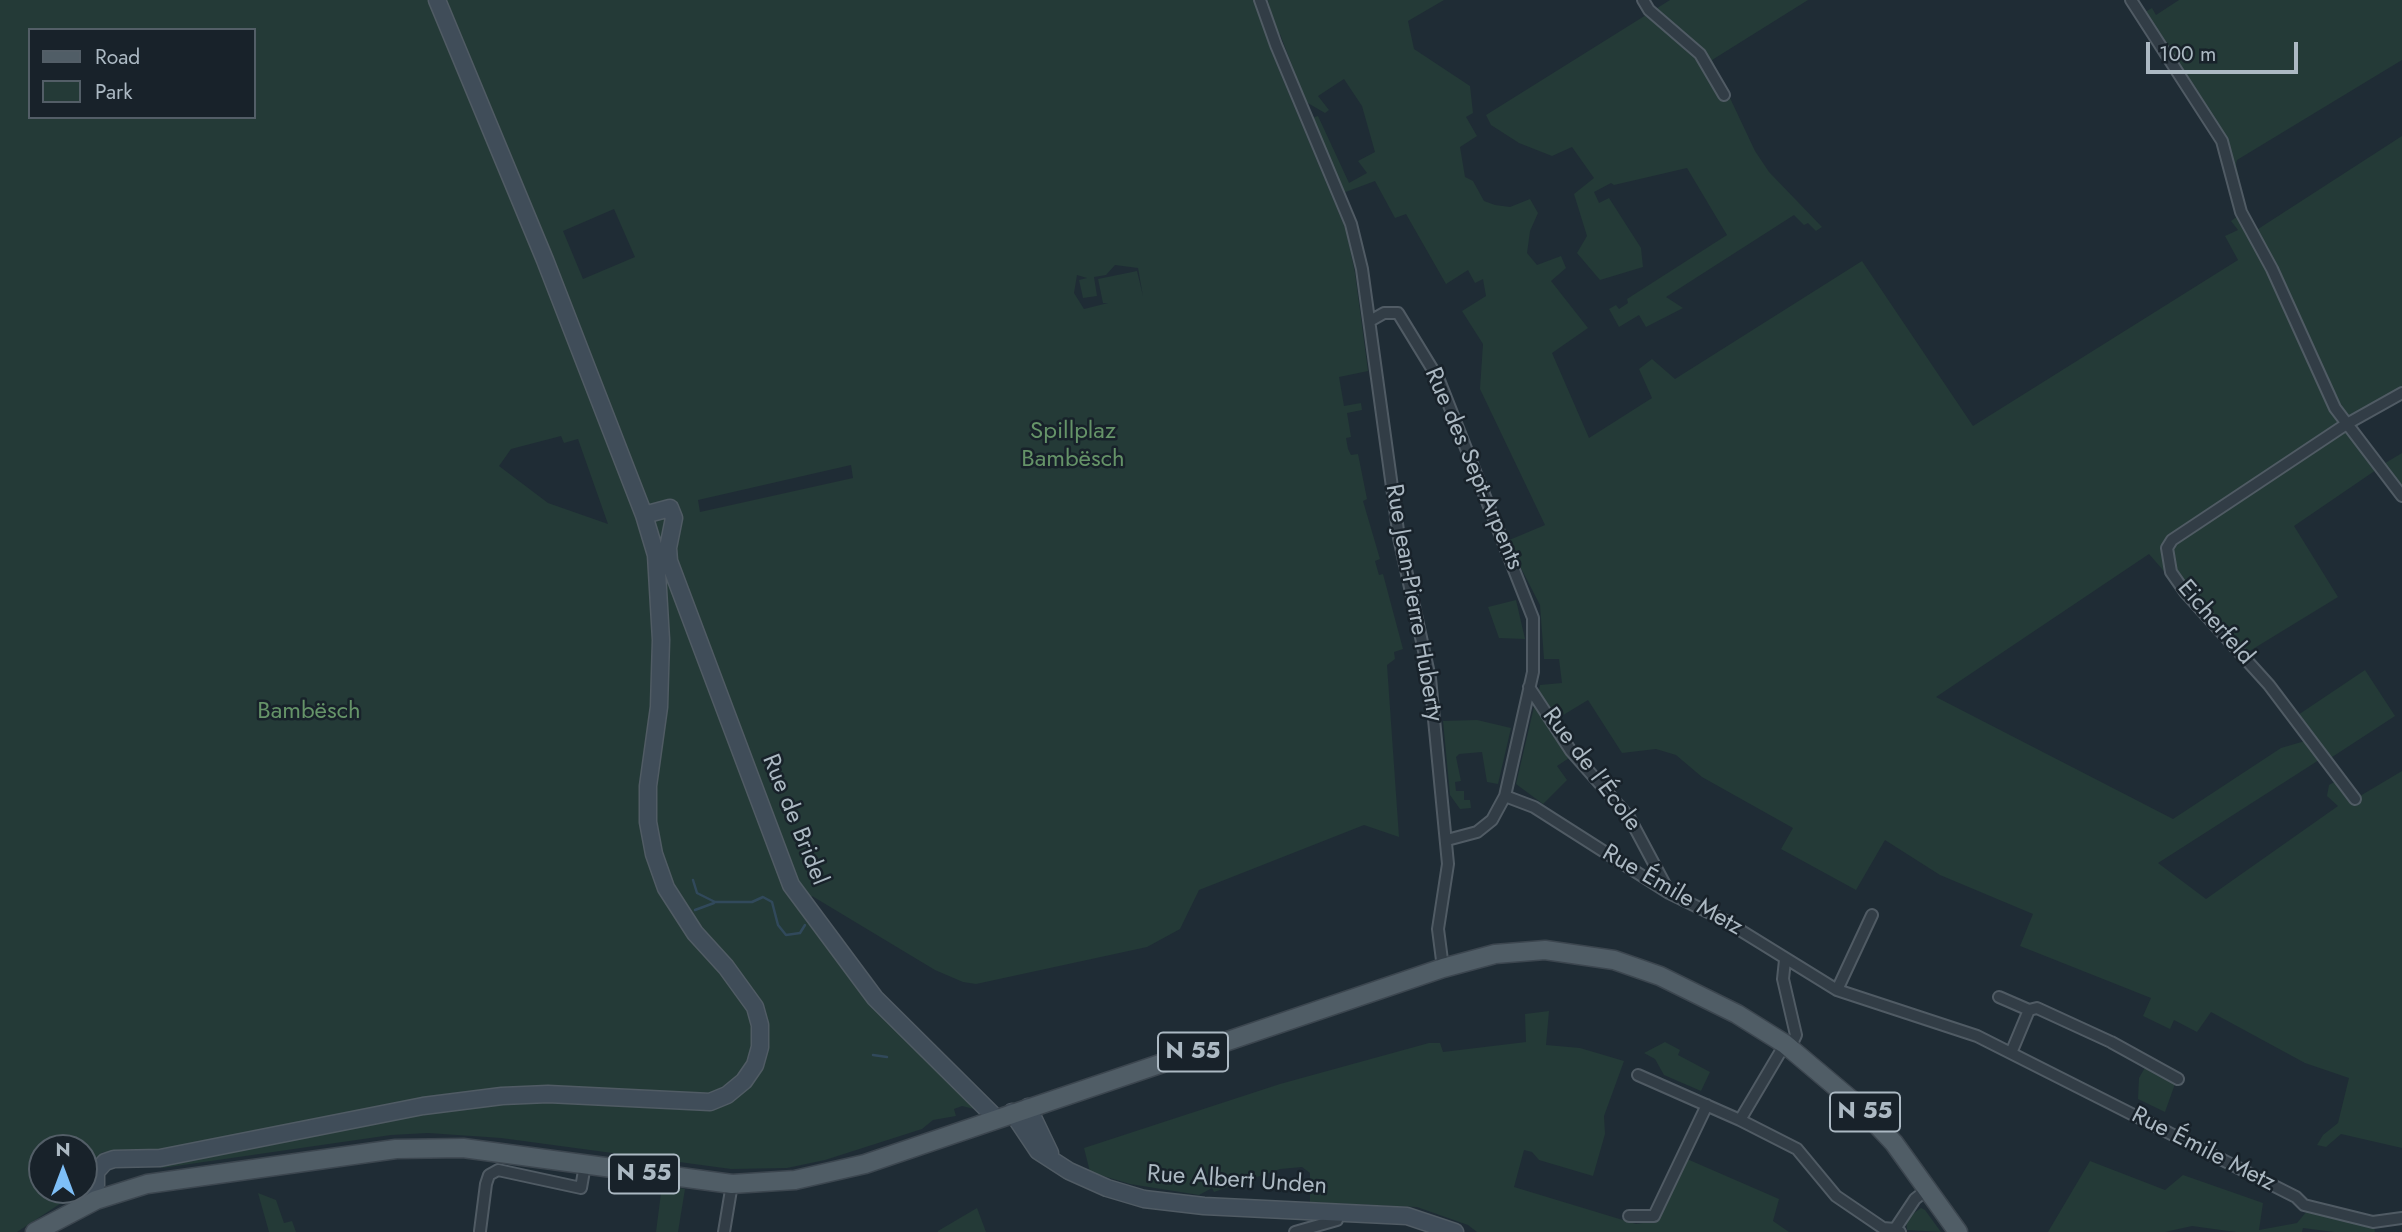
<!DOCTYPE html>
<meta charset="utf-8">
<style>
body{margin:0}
#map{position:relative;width:2402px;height:1232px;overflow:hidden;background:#1f2c35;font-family:Jost,sans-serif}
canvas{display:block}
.legend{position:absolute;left:28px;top:28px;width:228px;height:91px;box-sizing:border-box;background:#18222a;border:2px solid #535e67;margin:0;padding:9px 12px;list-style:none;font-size:21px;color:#acb9c3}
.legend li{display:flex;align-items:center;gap:14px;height:35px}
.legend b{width:35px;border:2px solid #535e67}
.north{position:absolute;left:28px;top:1134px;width:70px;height:70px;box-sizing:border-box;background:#18222a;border:2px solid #535e67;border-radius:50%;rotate:0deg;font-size:19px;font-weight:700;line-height:28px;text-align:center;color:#acb9c3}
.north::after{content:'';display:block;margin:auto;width:24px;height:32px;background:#7ebff7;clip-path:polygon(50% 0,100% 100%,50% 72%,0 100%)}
.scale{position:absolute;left:2146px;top:42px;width:152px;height:32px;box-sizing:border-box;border:4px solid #acb9c3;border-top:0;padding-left:9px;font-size:21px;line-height:24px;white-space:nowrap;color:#acb9c3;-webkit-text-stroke:5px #18222a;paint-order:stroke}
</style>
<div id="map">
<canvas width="2402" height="1232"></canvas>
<ul class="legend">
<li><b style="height:9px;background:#505d66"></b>Road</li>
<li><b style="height:19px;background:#243a37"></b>Park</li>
</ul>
<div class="north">N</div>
<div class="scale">100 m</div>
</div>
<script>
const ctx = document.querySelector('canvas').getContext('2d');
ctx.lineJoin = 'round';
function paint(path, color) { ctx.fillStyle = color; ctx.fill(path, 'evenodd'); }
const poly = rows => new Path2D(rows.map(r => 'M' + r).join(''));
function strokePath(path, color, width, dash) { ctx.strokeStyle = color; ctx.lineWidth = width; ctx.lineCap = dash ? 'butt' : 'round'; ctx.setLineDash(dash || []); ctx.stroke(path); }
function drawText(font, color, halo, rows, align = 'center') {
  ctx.font = font + ' Jost,sans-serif'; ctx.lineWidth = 5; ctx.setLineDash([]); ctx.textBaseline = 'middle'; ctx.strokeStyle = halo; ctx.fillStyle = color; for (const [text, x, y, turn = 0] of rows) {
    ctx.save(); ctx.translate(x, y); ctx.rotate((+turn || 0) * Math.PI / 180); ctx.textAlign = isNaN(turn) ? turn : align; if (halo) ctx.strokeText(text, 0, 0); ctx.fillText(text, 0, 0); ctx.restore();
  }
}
const green = poly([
 [0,0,1255,0,1271,51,1346,230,1355,273,1368,371,1339,377,1344,406,1361,403,1362,410,1347,413,1351,437,1346,438,1348,449,1351,455,1358,454,1367,499,1363,501,1380,559,1375,561,1379,575,1383,574,1403,649,1394,652,1395,659,1387,665,1399,837,1364,825,1199,890,1180,929,1147,947,976,984,963,982,935,970,812,896,805,906,875,998,974,1109,962,1106,954,1109,956,1116,933,1120,922,1129,825,1160,787,1168,731,1169,501,1138,428,1133,391,1135,162,1168,160,1158,148,1152,103,1152,84,1167,84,1148,42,1148,42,1190,78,1192,17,1232,0,1232],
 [30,30,254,30,254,117,30,117],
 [614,209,635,257,583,279,563,231],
 [1115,265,1138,268,1143,296,1137,271,1098,279,1103,303,1108,303,1084,309,1074,293,1077,275,1087,278,1079,280,1083,298,1097,296,1094,277,1106,275],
 [561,436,564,443,578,439,608,524,548,503,499,466,511,449],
 [851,465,853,478,700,512,698,500],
 [1268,0,1444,0,1408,21,1414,49,1470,86,1473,113,1466,117,1477,136,1460,147,1465,177,1473,181,1484,201,1495,205,1510,207,1530,199,1538,213,1530,231,1527,253,1537,265,1561,256,1566,268,1551,281,1588,328,1552,353,1589,438,1652,398,1639,369,1652,359,1675,379,1862,261,1973,426,2238,260,2225,236,2238,230,2231,221,2238,216,2217,143,2126,0,2131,0,2140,15,2152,8,2156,15,2179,0,2402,0,2402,60,2237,160,2236,164,2246,211,2255,231,2402,136,2402,398,2354,428,2382,465,2402,453,2402,501,2376,470,2294,526,2338,597,2248,652,2298,715,2365,670,2395,716,2326,761,2355,799,2402,771,2402,1148,2341,1134,2326,1147,2317,1145,2323,1135,2338,1123,2349,1078,2305,1063,2211,1012,2197,1032,2174,1020,2170,1029,2143,1016,2151,998,2020,946,2033,914,1940,875,1885,840,1856,890,1781,849,1793,828,1702,777,1676,755,1656,749,1622,753,1588,700,1555,720,1539,690,1540,685,1562,683,1559,659,1544,659,1540,605,1507,541,1545,525,1480,389,1483,344,1462,311,1486,296,1483,279,1475,283,1468,270,1446,284,1406,214,1395,218,1375,181,1343,193,1312,118,1318,116,1349,183,1367,173,1358,161,1375,152,1362,106,1344,79,1318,96,1329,110,1325,113,1306,102,1280,34,1276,34],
 [2149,554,2264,686,2305,741,2281,748,2173,819,1936,697],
 [2319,760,2336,781,2329,785,2327,796,2338,806,2206,899,2158,863],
 [1670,0,1808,0,1712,60,1755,151,1769,172,1822,227,1816,231,1808,223,1804,225,1794,215,1666,297,1683,308,1646,327,1639,315,1619,327,1609,309,1616,305,1619,309,1628,303,1627,299,1727,235,1687,168,1614,185,1611,183,1594,192,1599,203,1609,198,1641,248,1643,267,1600,280,1577,253,1587,236,1574,194,1594,178,1572,147,1552,156,1519,143,1491,125,1486,115],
 [1516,600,1525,639,1499,638,1488,607],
 [1534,707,1540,707,1554,735,1572,756,1557,766,1567,780,1543,804,1516,784],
 [1477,720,1511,728,1498,784,1487,782,1482,752,1459,754,1456,757,1461,781,1455,782,1456,791,1464,791,1464,800,1470,800,1471,808,1460,809,1450,795,1443,721],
 [1549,1011,1546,1045,1580,1048,1624,1061,1604,1116,1605,1134,1593,1176,1539,1160,1532,1152,1524,1150,1514,1187,1636,1224,1656,1221,1687,1159,1779,1199,1773,1221,1789,1232,1477,1232,1468,1225,1417,1207,1310,1202,1310,1173,1302,1167,1280,1169,1214,1192,1212,1188,1199,1195,1130,1184,1090,1172,1084,1148,1280,1084,1429,1043,1440,1043,1443,1052,1526,1042,1525,1014],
 [1665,1042,1680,1050,1678,1055,1710,1072,1701,1091,1664,1075,1655,1059,1644,1053],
 [2147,1064,2176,1081,2165,1112,2138,1099,2139,1078],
 [2090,1161,2165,1190,2183,1175,2263,1203,2259,1230,2297,1223,2307,1211,2374,1226,2375,1232,2334,1232,2303,1228,2302,1232,2236,1232,2192,1226,2165,1232,2048,1232],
 [662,1185,685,1189,678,1232,656,1232],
 [258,1193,276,1200,284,1223,292,1221,296,1232,269,1232],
 [977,1208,986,1232,938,1232,938,1231],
 [1921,1208,1925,1210,1941,1232,1907,1230,1906,1219]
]);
const stream = poly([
 [693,880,697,893,715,902,752,902,763,897,772,902,778,925,786,935,800,933,805,925],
 [695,910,714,903],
 [873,1055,887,1057]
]);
const street = poly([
 [1260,0,1276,45,1351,224,1362,269,1399,538,1430,678,1448,864,1438,929,1443,968],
 [1643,0,1649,10,1700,54,1724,95],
 [2131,0,2222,141,2241,212,2272,269,2335,408,2402,496],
 [1370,321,1384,313,1398,313,1439,380,1533,618,1533,672,1505,796,1492,820,1477,832,1447,840],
 [1529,687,1571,751,1629,817,1669,892],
 [1505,796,1534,807,1669,893,1722,919,1837,990,1977,1036,2296,1197,2304,1205,2373,1222,2402,1218],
 [2355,799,2269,685,2185,592,2171,572,2167,548,2172,540,2345,425,2402,393],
 [1785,960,1783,979,1796,1035,1790,1048],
 [1837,990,1872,915],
 [1999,997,2029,1010],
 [2011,1053,2029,1010,2037,1008,2111,1042,2178,1079],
 [1638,1075,1740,1120,1797,1149,1836,1196,1883,1228,1895,1229],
 [1740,1120,1785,1044],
 [1629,1216,1654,1216,1707,1105],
 [480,1231,486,1184,489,1175,498,1170,581,1188,585,1165],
 [724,1232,732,1184],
 [1295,1232,1337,1220,1339,1212],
 [1900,1232,1895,1229,1915,1199,1929,1188]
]);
const secondary = poly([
 [644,515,670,508,674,518,668,548,669,561,791,885,875,998,996,1118],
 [1028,1107,1050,1153],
 [1012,1112,1038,1151,1069,1171,1107,1188,1144,1199,1204,1206,1407,1216,1455,1232],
 [96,1200,96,1172,105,1162,114,1159,160,1158,423,1106,502,1096,548,1094,710,1102,727,1095,744,1081,755,1065,760,1047,760,1025,755,1007,726,967,695,933,666,888,654,854,648,822,648,786,659,707,661,640,656,555,644,515,545,260,437,0]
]);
const primary = poly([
 [35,1232,96,1200,147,1184,396,1149,463,1148,732,1184,795,1180,865,1164,1443,968,1495,954,1545,950,1614,960,1660,976,1737,1014,1785,1044,1861,1108,1894,1143,1958,1232]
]);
const shields = [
 [1193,1052,70],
 [1865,1112,70],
 [644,1174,70]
];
const shieldNames = [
 ["N 55",1193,1052],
 ["N 55",1865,1112],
 ["N 55",644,1174]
];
const parkNames = [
 ["Spillplaz",1073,432],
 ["Bambësch",1073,460],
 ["Bambësch",309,712]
];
const streetNames = [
 ["Rue des Sept-Arpents",1473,469,67],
 ["Rue Jean-Pierre Huberty",1413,603,80],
 ["Eicherfeld",2215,623,49],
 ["Rue de l'École",1591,770,53],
 ["Rue de Bridel",794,820,68],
 ["Rue Émile Metz",1672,891,30],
 ["Rue Émile Metz",2203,1150,27],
 ["Rue Albert Unden",1237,1181,4]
];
paint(green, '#243a37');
strokePath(stream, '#31495b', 2.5);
strokePath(street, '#505b64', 14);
strokePath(secondary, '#505b64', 19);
strokePath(primary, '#3c464f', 21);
strokePath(street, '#323d46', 10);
strokePath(secondary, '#404d59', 16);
strokePath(primary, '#505d66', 18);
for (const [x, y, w] of shields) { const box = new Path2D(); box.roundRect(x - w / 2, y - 19.5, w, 39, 5); ctx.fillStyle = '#18222a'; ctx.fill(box); strokePath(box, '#acb9c3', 2); }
drawText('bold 23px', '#acb9c3', null, shieldNames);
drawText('24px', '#659368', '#18222a', parkNames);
drawText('24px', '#acb9c3', '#18222a', streetNames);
</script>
